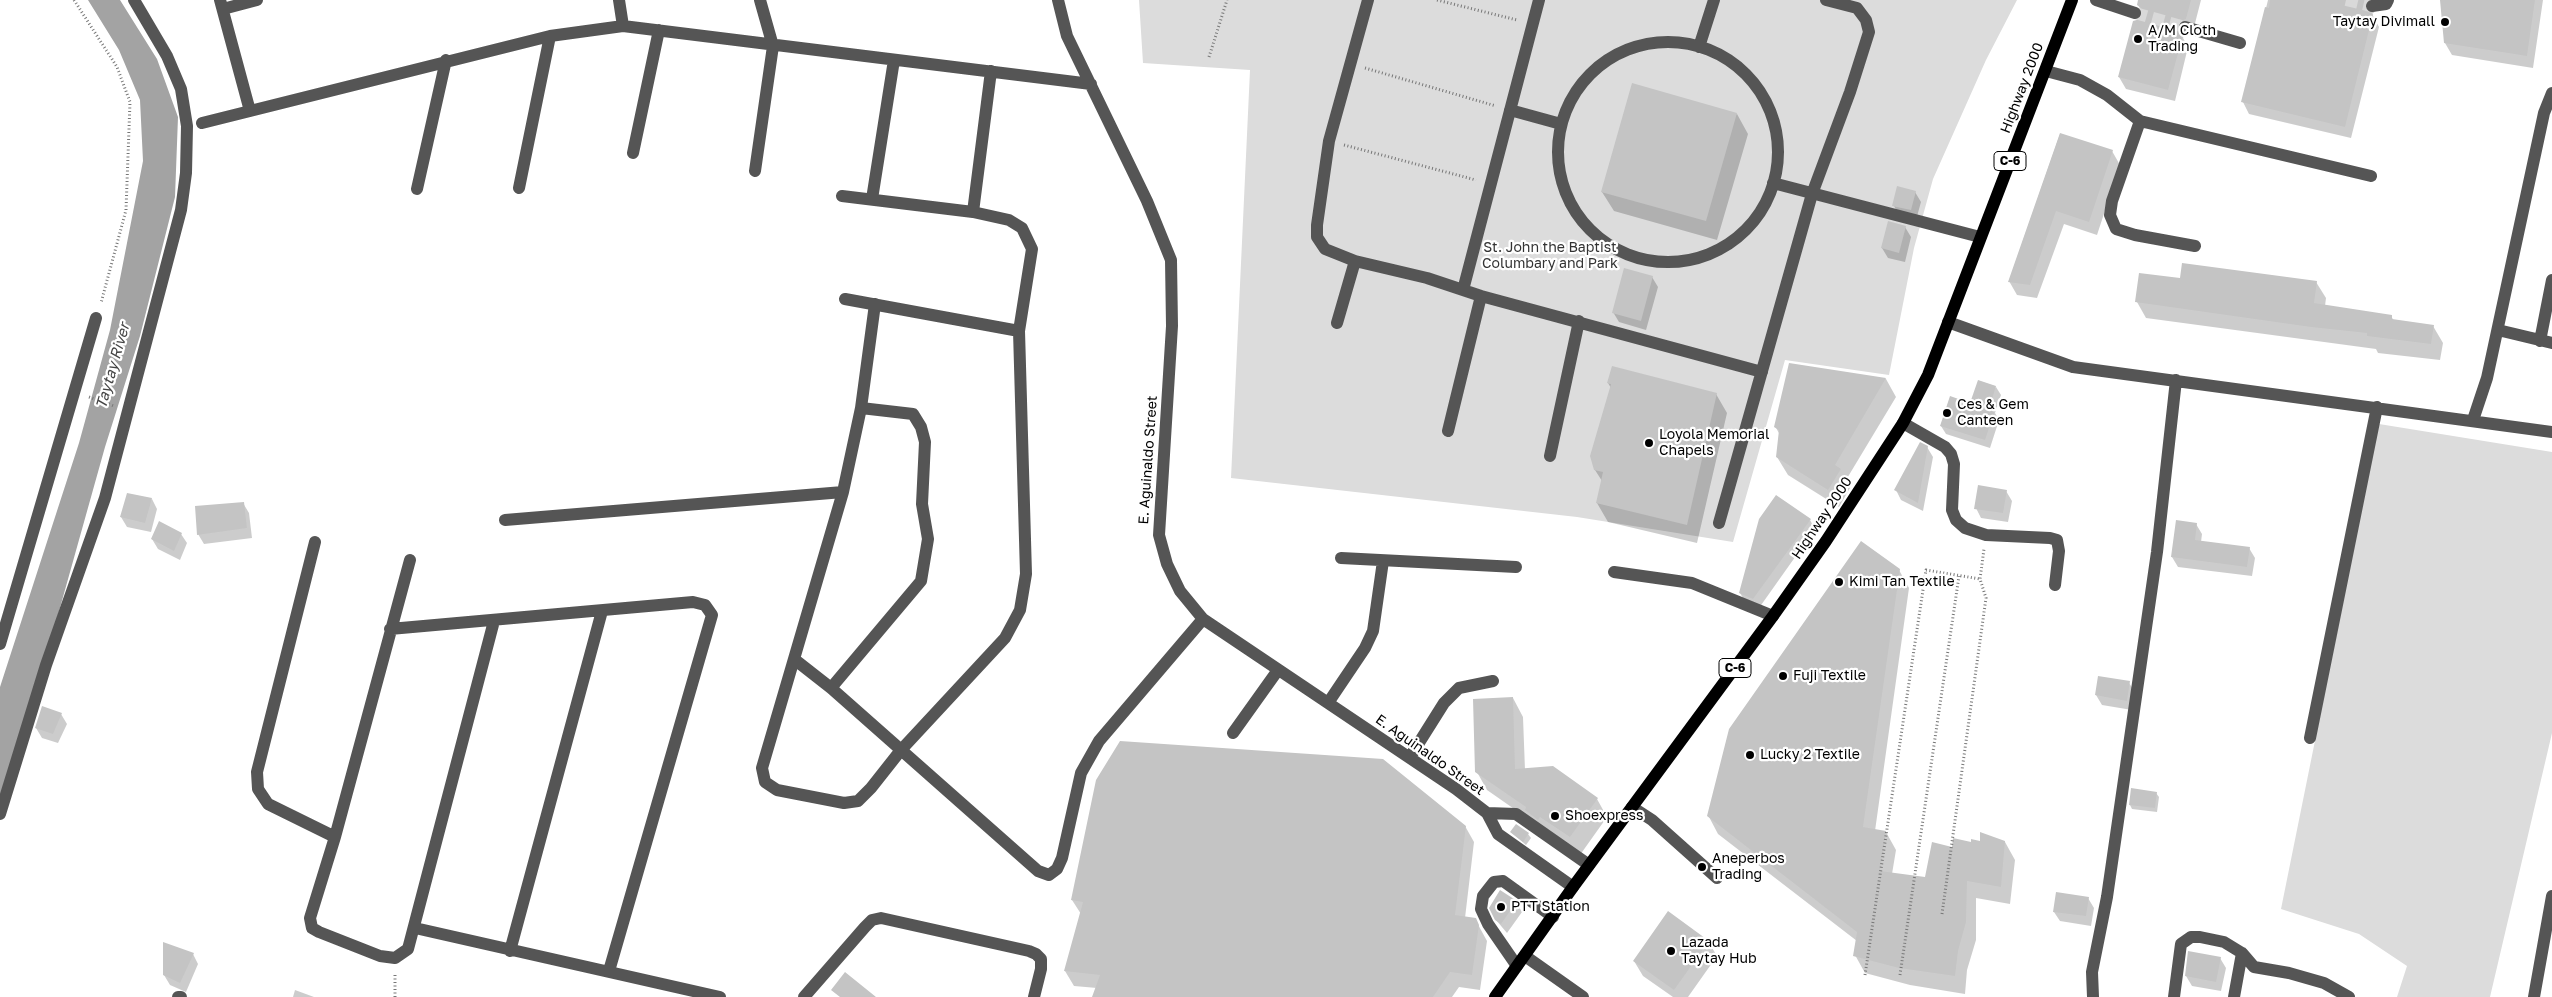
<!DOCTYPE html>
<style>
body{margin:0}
canvas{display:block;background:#fff}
</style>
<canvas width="2552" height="997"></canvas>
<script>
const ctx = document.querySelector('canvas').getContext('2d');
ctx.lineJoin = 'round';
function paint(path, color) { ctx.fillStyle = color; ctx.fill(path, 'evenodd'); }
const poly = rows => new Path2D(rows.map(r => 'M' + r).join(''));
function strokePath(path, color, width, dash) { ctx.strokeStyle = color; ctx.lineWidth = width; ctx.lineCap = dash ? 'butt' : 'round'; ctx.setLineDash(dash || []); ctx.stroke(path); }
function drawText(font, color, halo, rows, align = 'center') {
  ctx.font = font + ' "Golos Text",sans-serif'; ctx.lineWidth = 4.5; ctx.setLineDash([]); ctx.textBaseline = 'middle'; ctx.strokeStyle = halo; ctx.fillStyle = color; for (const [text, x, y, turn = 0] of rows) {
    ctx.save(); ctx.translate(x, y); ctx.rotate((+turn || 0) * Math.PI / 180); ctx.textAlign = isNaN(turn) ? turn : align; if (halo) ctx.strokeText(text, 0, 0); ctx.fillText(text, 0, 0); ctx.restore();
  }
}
const green = poly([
 [1139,0,2017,0,1986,60,1933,179,1914,248,1889,375,1785,360,1733,542,1577,517,1231,478,1250,70,1143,63],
 [2379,424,2552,452,2552,733,2490,997,2397,997,2407,966,2359,934,2281,909]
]);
const water = poly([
 [88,0,120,0,157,59,178,117,175,197,140,336,105,447,56,622,0,796,0,687,79,443,110,330,143,161,140,100,119,50]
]);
const shadow = poly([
 [2139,0,2201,0,2193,31,2186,32,2183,38,2188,47,2175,101,2126,89,2119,77,2144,15,2138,5],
 [2268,0,2389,0,2372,14,2379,27,2351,138,2249,114,2243,102],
 [2442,0,2543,0,2533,68,2452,55,2445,43],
 [1737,114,1748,134,1717,240,1614,211,1602,192],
 [2060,134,2112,151,2120,165,2097,235,2064,224,2037,298,2017,295,2009,281],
 [1915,192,1921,202,1916,220,1899,215,1894,206],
 [1905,227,1911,237,1905,262,1888,258,1882,248],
 [1652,277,1658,287,1646,330,1619,322,1613,312],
 [2181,280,2316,282,2326,298,2325,306,2391,316,2394,321,2433,326,2443,343,2440,360,2378,353,2376,349,2146,318,2137,302],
 [1790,364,1886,379,1896,397,1846,480,1850,488,1839,507,1788,475,1777,457,1780,435,1775,426],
 [1608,383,1716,394,1727,413,1697,543,1608,522,1597,503,1602,481,1595,470,1611,388],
 [1996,387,2001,395,1995,413,1999,420,1990,448,1946,434,1941,426],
 [1927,447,1933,457,1923,511,1901,500,1896,490],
 [2006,491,2012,501,2008,522,1981,518,1976,508],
 [152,499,157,509,151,532,127,527,121,517],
 [243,503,249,513,252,538,204,544,198,534],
 [1810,520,1815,529,1759,608,1746,603,1740,593],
 [2196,524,2202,534,2201,542,2249,548,2255,558,2252,576,2178,567,2172,557],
 [181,534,187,543,180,560,158,549,152,539],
 [1899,570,1909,588,1875,831,1886,832,1896,850,1892,874,1926,879,1953,849,1982,843,2005,842,2015,860,2010,904,1976,898,1976,940,1967,970,1965,994,1910,985,1865,973,1855,955,1857,941,1718,834,1708,815],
 [2129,683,2135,692,2132,710,2102,705,2096,695],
 [1513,698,1523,717,1525,770,1597,799,1607,817,1580,855,1487,790,1477,772],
 [61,714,67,724,58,743,42,738,36,728],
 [2156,793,2159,797,2157,812,2132,809,2130,805],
 [1465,826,1474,842,1465,918,1475,919,1487,941,1480,990,1459,987,1452,997,1094,997,1097,988,1074,986,1065,971,1081,914,1072,900],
 [1511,832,1528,834,1531,838,1526,845],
 [2088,898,2094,908,2091,926,2060,921,2054,912],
 [1516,902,1522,912,1507,933,1496,920],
 [1708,941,1717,956,1688,997,1673,997,1643,976,1634,961],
 [193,954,198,964,186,992,170,985,164,975],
 [2220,958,2226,968,2221,991,2192,986,2186,976],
 [295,990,314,997,293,997]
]);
const building = poly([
 [2138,0,2191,0,2186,19,2180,21,2177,25,2179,32,2183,35,2168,90,2118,77,2133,21,2140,19,2143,15,2141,8,2137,5],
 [2270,0,2367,0,2364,7,2365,11,2373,14,2345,127,2241,102,2265,7,2269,8],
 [2440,0,2535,0,2527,56,2444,43],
 [1632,83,1737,113,1706,221,1601,192],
 [2060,133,2113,150,2089,222,2056,211,2030,285,2008,282],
 [1897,186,1916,191,1911,210,1892,206],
 [1888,221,1906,226,1899,253,1881,248],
 [2182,263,2317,281,2314,303,2392,315,2392,319,2434,325,2431,344,2367,336,2367,333,2311,327,2135,302,2139,273,2180,278],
 [1624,268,1653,276,1641,321,1612,313],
 [1789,363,1886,378,1835,465,1841,469,1828,490,1776,457,1779,430,1774,427],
 [1612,366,1717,393,1687,525,1596,503,1603,472,1594,470,1590,456,1611,384,1607,383],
 [1978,380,1996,386,1989,409,1995,410,1985,440,1940,426,1950,396,1970,403],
 [1920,442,1928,446,1918,503,1894,490],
 [1978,485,2007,490,2003,513,1974,509],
 [127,493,152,498,145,523,120,517],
 [1776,495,1811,519,1753,599,1739,593,1759,519],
 [244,502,247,528,197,535,195,506],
 [2176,520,2197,523,2195,540,2250,547,2247,567,2171,557],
 [159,521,182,533,174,551,151,539],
 [1861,541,1900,569,1863,827,1886,831,1880,871,1925,877,1932,842,1952,847,1953,838,1971,842,1971,839,1980,841,1980,832,2005,841,2001,887,1967,881,1966,922,1958,951,1955,976,1899,968,1853,956,1857,932,1707,816,1729,729],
 [2098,676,2130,681,2127,701,2095,695],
 [1513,697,1515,769,1553,766,1598,798,1570,837,1540,817,1538,820,1525,810,1526,807,1475,772,1473,699],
 [42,706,62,713,53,734,35,728],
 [1120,741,1383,759,1466,826,1455,915,1476,918,1479,925,1472,975,1450,972,1433,997,1092,997,1100,975,1064,971,1083,902,1071,900,1096,780],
 [2131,788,2157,792,2155,808,2129,805],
 [1516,824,1529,833,1523,842,1510,832],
 [1500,890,1517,901,1501,924,1495,920,1489,908],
 [2056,892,2089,897,2086,916,2053,912],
 [1668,911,1709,941,1674,990,1633,961],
 [163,942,194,953,180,983,163,975],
 [2188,951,2221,957,2216,982,2185,976],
 [845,972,876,997,840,997,831,990]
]);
const minorTunnel = poly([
 [2346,0,2372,6],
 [2135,13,2185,27]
]);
const path = poly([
 [74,0,117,67,130,102,126,210,101,303],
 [1437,0,1517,20],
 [1209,57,1227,0],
 [1365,68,1496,106],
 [1344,145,1476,180],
 [89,397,114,406],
 [1942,914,1986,598,1980,579,1984,549],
 [1865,975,1926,570,1980,579],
 [1900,975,1959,576],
 [395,997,395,973]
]);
const minor = poly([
 [220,0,250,111],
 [619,0,623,26],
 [1058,0,1067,36,1147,201,1171,260,1172,326,1159,535,1167,564,1180,591,1203,619,1456,789,1487,813,1498,834,1573,887],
 [1368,0,1329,141,1317,225,1317,237,1325,249,1355,261,1427,278,1481,296,1762,372],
 [2096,0,2135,13],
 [2372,6,2386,4,2388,0],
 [223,9,257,0],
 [2185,27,2240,43],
 '1558 152a110 110 0 1 1 220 0a110 110 0 1 1-220 0Z',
 [1699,47,1714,0],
 [2046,71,2080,80,2107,95,2140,121,2371,176],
 [1510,110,1561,124],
 [2140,121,2112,201,2110,215,2116,229,2135,235,2195,246],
 [202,123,550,36,623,26,1091,84],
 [633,153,659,30],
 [755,171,773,46,760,0],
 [1773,183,1980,237],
 [519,188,550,36],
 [417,189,446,60],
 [842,196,973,212,1009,220,1022,228,1032,249,1019,331,1026,574,1020,610,1005,638,901,750,871,788,858,801,844,803,777,790,765,782,762,768,843,492,861,408,875,304],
 [872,199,894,60],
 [973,212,991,71],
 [1463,290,1539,0],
 [845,299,1019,331],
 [1948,322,2073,367,2552,432],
 [1337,323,1355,261],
 [2498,330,2552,343],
 [2540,341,2552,280],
 [2473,420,2487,378,2544,113,2552,93],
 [1903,423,1945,447,1951,454,1954,464,1952,510,1956,520,1965,528,1986,535,2050,538,2057,540,2059,551,2055,585],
 [1448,431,1481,296],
 [1550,456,1579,321],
 [505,520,843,492],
 [1719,523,1812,194,1850,92,1869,32,1866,20,1857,8,1826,0],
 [315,542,257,772,258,789,268,804,335,837],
 [1341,558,1516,567],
 [410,560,335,837,310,918,312,928,319,932,380,956,395,958,408,949,494,621],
 [1614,572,1692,583,1773,616],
 [390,629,693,602,705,605,712,615,609,971],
 [0,644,96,318],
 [794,659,831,688,1038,871,1049,875,1057,869,1062,858,1081,773,1099,741,1203,619],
 [831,688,921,581,928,539,922,504,925,442,921,427,913,414,861,408],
 [1328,703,1365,648,1373,631,1383,561],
 [1233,733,1278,670],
 [2310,738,2377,407],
 [1410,757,1444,703,1459,688,1493,681],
 [1632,807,1652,820,1717,878],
 [1487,813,1516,814,1589,865],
 [0,814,46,665,105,498,181,210,186,173,187,126,181,89,167,56,134,0],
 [415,928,720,997],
 [510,951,602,611],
 [1525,956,1583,997],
 [1517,966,1488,924,1481,909,1483,896,1494,882,1503,881,1553,917],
 [178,997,181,997],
 [804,997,865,927,872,920,881,918,1029,951,1036,954,1041,959,1041,969,1034,997],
 [2093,997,2092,972,2107,897,2157,552,2176,380],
 [2174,997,2181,944,2191,937,2200,937,2224,942,2242,953,2254,967,2289,973,2324,983,2349,997],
 [2234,997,2242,953],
 [2534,997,2552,896]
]);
const major = poly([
 [1495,997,1573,887,1773,616,1826,541,1903,423,1928,375,2072,0]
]);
const markers = [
 [2445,22,5,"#000"],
 [2138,39,5,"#000"],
 [1947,413,5,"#000"],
 [1649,443,5,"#000"],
 [1839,582,5,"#000"],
 [1783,676,5,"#000"],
 [1750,755,5,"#000"],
 [1555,816,5,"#000"],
 [1702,867,5,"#000"],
 [1501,907,5,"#000"],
 [1671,951,5,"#000"]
];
const shields = [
 [2010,161,32],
 [1735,668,32]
];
const shieldNames = [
 ["C-6",2010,161],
 ["C-6",1735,668]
];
const poiNames = [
 ["Taytay Divimall",2435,22,"right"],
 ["A/M Cloth",2148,31],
 ["Trading",2148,47],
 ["Ces & Gem",1957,405],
 ["Canteen",1957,421],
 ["Loyola Memorial",1659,435],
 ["Chapels",1659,451],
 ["Kimi Tan Textile",1849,582],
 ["Fuji Textile",1793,676],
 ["Lucky 2 Textile",1760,755],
 ["Shoexpress",1565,816],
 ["Aneperbos",1712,859],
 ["Trading",1712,875],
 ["PTT Station",1511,907],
 ["Lazada",1681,943],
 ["Taytay Hub",1681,959]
];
const streetNames = [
 ["Highway 2000",2022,88,-69],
 ["E. Aguinaldo Street",1148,460,-86],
 ["Highway 2000",1822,518,-56],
 ["E. Aguinaldo Street",1430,755,35]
];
const parkNames = [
 ["St. John the Baptist",1550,248],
 ["Columbary and Park",1550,264]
];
const waterNames = [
 ["Taytay River",113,366,-74]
];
paint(green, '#dcdcdc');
paint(water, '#a3a3a3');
paint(shadow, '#0003');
paint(building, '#c4c4c4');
strokePath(minorTunnel, '#d9d9d9', 12, [12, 6]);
strokePath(path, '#777', 3, [1, 2.5]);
strokePath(minor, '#555', 12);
strokePath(major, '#000', 12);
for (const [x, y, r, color] of markers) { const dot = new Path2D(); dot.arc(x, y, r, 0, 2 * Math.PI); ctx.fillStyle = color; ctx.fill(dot); strokePath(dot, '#fff', 2); }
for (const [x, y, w] of shields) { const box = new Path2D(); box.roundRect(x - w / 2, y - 9.5, w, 19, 4); ctx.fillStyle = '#fff'; ctx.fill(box); strokePath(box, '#000', 1); }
drawText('bold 12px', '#000', null, shieldNames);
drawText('14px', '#000', '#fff', poiNames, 'left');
drawText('14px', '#000', '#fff', streetNames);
drawText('14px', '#333', '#fff', parkNames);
drawText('italic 15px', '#444', '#fff', waterNames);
</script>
